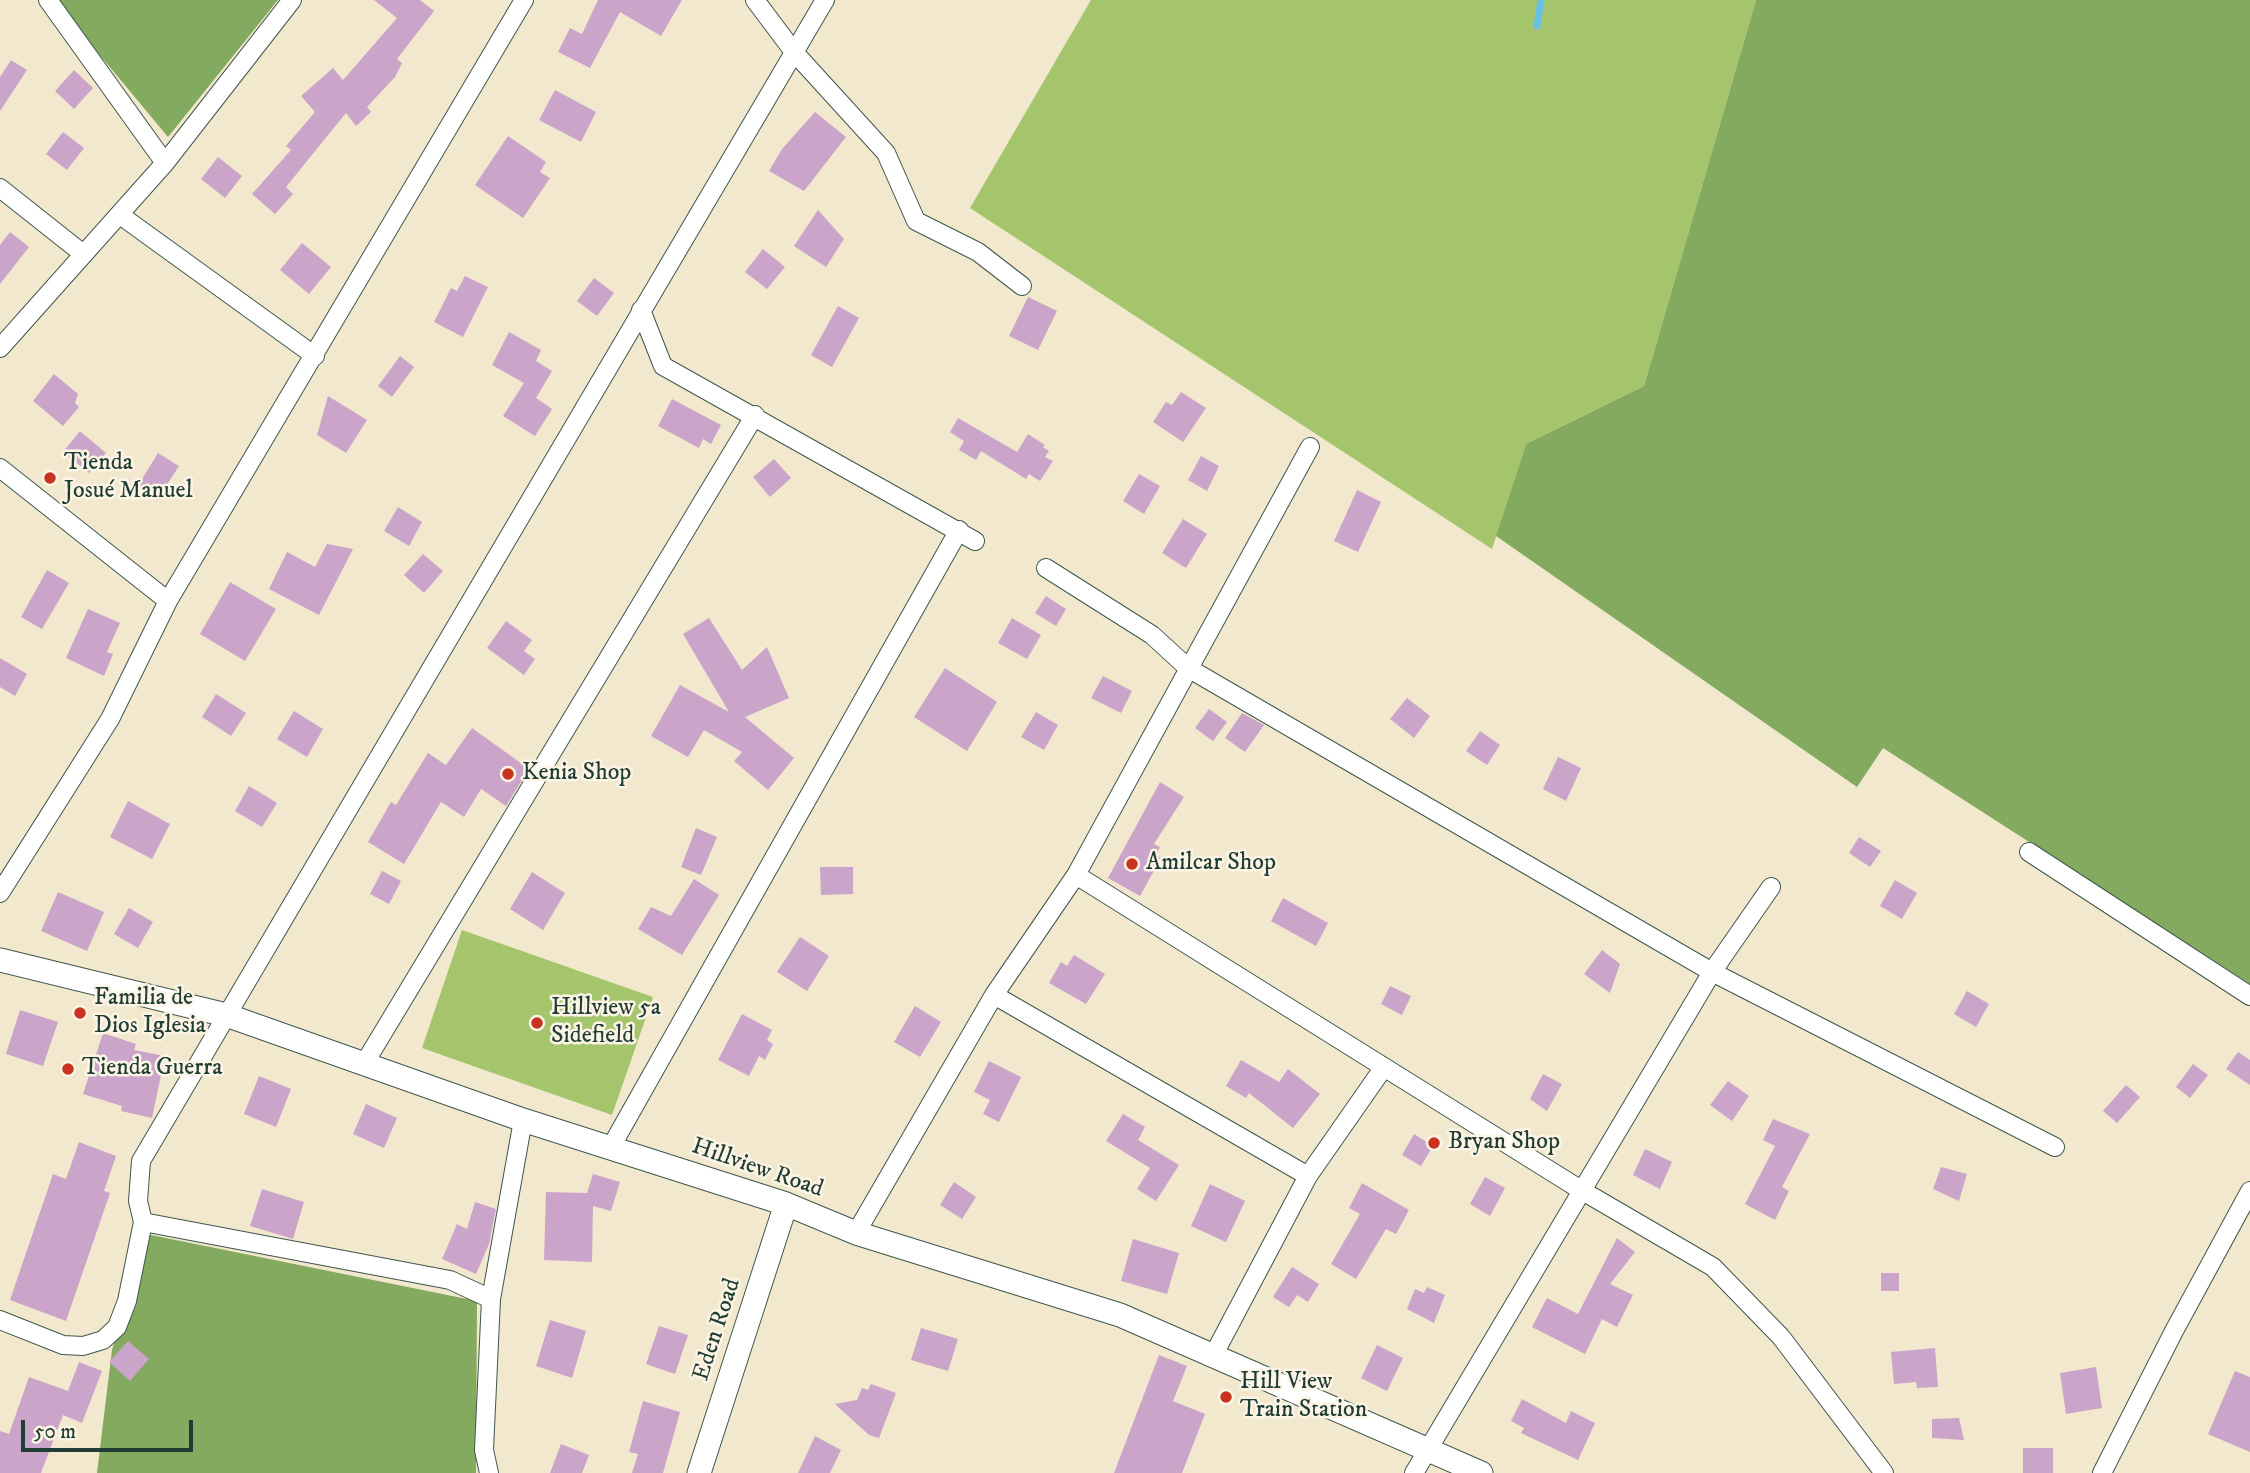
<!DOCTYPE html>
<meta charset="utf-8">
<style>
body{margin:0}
#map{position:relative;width:2250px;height:1473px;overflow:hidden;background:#f1e8cd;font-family:"IM FELL DW Pica",serif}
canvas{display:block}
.scale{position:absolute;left:21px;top:1420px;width:172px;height:32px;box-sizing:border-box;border:4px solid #1f3d34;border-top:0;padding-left:9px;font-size:21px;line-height:24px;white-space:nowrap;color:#1f3d34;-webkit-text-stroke:5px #fcf5e5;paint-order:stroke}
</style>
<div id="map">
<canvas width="2250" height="1473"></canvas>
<div class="scale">50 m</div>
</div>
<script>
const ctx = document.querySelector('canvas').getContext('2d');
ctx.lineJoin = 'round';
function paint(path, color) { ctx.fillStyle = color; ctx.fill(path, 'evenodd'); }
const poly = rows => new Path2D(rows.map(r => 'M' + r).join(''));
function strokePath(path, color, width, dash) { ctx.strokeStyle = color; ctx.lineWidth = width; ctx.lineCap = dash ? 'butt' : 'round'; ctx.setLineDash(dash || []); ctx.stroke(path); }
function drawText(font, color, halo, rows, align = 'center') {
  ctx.font = font + ' "IM FELL DW Pica",serif'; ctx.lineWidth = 5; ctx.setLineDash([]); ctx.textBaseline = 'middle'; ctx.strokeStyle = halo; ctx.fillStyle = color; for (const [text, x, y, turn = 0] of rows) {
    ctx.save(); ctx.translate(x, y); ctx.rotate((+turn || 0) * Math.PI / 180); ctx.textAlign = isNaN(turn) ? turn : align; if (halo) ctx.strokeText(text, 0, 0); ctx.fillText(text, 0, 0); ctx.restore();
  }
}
const green = poly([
 [1091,0,1756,0,1644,386,1526,444,1492,549,970,208],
 [462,930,653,997,612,1115,422,1048]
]);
const forest = poly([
 [54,0,278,0,168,137],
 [1756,0,2250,0,2250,984,1883,748,1857,787,1496,536,1526,444,1644,386],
 [146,1234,477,1301,476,1473,97,1473,112,1350]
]);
const stream = poly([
 [1537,26,1541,0]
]);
const building = poly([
 [374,0,420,0,434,11,397,59,402,63,395,77,367,107,371,112,356,126,346,113,286,187,293,194,275,214,252,194,291,150,286,146,315,112,301,96,333,68,343,80,397,18],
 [598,0,682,0,661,36,620,12,590,68,558,52,570,28,582,34],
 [11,60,27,70,0,111,0,77],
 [74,70,93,88,74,109,55,91],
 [555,90,596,112,581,142,539,120],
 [815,112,846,137,804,191,769,171,782,149],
 [63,132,84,148,67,170,46,154],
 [508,136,546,162,540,172,550,178,523,218,475,185],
 [218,157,242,176,225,198,201,179],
 [818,210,844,239,826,267,794,246],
 [10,232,29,247,0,284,0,245],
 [302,243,331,267,309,294,280,270],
 [763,249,785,267,767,289,745,272],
 [465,276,488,287,463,337,434,322,451,288,457,291],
 [594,278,614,293,597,316,577,301],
 [1028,297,1057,311,1038,350,1009,336],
 [838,306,859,318,832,367,811,355],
 [509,332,541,350,536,361,552,371,536,398,552,409,535,436,503,416,524,383,492,365],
 [400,356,414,367,392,397,378,386],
 [54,374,78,394,75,403,79,407,63,426,33,401],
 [1181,392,1206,408,1183,442,1153,422,1166,402,1172,405],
 [328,396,367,420,346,453,317,435],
 [672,399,721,425,711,444,703,439,699,448,658,426],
 [958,418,1017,452,1028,434,1045,445,1043,447,1049,451,1045,457,1053,461,1040,481,1029,474,1026,479,981,451,976,460,959,450,964,441,950,432],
 [80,431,106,453,89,473,63,452],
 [158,453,179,466,157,500,137,487],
 [1201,456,1219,466,1207,491,1188,480],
 [774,459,791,478,770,497,753,477],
 [1139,474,1160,486,1144,514,1123,501],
 [1357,490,1381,502,1358,552,1334,541],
 [398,507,422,522,409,546,384,531],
 [1183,519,1207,534,1186,568,1162,553],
 [327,544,353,549,319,615,269,589,287,552,315,567],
 [423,554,443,571,424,593,404,575],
 [47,570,69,583,42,629,21,617],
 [230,582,276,609,245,661,200,634],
 [1046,596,1066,609,1056,626,1035,613],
 [88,609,120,623,107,652,113,654,104,676,66,658],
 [709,618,742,670,767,647,789,698,745,717,794,758,768,790,734,761,742,752,704,730,688,757,651,736,680,685,729,712,683,634],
 [1012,618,1041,635,1027,659,998,643],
 [506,621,532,640,524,651,535,659,524,675,487,648],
 [0,658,27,674,15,696,0,687],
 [945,668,997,702,967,751,914,717],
 [1103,676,1132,691,1121,713,1091,698],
 [216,694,246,713,231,736,202,717],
 [1407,698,1430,716,1414,738,1390,719],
 [1209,709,1227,722,1213,741,1195,728],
 [294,711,323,729,307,757,277,739],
 [1036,712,1058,725,1044,750,1021,737],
 [1242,713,1264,725,1245,752,1225,738],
 [472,728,529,769,506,806,481,789,464,817,441,802,404,864,368,842,391,802,396,805,428,753,446,765],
 [1480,731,1500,745,1487,765,1466,751],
 [1558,757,1581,768,1566,801,1543,789],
 [1160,782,1184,797,1154,844,1160,847,1156,855,1161,858,1140,896,1108,878],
 [249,786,277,803,262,827,235,811],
 [128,801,170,824,152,859,110,837],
 [696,828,717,837,701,875,681,867],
 [1859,837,1881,851,1870,867,1849,853],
 [820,867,853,867,853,894,821,895],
 [382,871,401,881,389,904,370,894],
 [532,872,565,893,543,930,510,909],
 [694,879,719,895,682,955,638,929,651,907,671,916],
 [1895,880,1917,893,1902,919,1880,906],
 [58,892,104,912,87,951,41,931],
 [1283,898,1328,923,1316,946,1271,921],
 [129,908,153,922,138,948,114,934],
 [800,937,829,956,807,991,777,972],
 [1602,950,1620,964,1610,993,1584,974],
 [1074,955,1105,974,1086,1004,1049,983,1061,962,1067,966],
 [1390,986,1411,996,1402,1015,1381,1004],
 [1967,991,1989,1004,1976,1027,1954,1014],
 [915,1006,941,1022,920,1057,894,1042],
 [20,1010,58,1022,43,1066,6,1054],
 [742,1014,772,1030,767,1040,773,1044,765,1060,759,1056,749,1076,718,1060],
 [103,1033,136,1044,134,1050,165,1056,152,1118,121,1111,122,1106,83,1094],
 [2238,1052,2250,1060,2250,1085,2226,1069],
 [1241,1060,1279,1082,1288,1069,1320,1094,1293,1128,1249,1093,1246,1098,1226,1086],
 [989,1061,1021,1077,999,1122,983,1114,990,1100,974,1092],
 [2193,1064,2208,1075,2190,1098,2176,1087],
 [1543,1074,1562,1084,1547,1111,1530,1099],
 [259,1076,291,1089,276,1127,244,1114],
 [1728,1081,1749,1096,1732,1121,1710,1105],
 [2126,1085,2140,1097,2117,1123,2103,1111],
 [366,1104,397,1118,384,1148,353,1134],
 [1123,1114,1145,1127,1138,1140,1179,1165,1156,1201,1137,1189,1150,1168,1106,1141],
 [1773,1119,1810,1134,1782,1187,1789,1191,1775,1220,1745,1204,1775,1146,1763,1140],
 [1414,1134,1433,1146,1421,1166,1402,1155],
 [79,1142,116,1156,104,1191,110,1193,66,1321,10,1300,53,1174,66,1179],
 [1645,1149,1672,1162,1660,1189,1633,1175],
 [1941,1167,1967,1174,1959,1201,1933,1189],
 [593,1174,620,1182,611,1211,593,1206,592,1262,544,1260,546,1192,587,1193],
 [1485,1177,1505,1188,1490,1216,1470,1204],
 [954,1182,976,1197,962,1219,940,1205],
 [1362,1183,1409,1210,1396,1234,1386,1229,1356,1279,1331,1264,1360,1214,1349,1208],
 [1210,1184,1245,1201,1226,1242,1191,1226],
 [262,1189,304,1202,293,1239,250,1226],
 [475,1202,496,1209,489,1244,476,1274,442,1259,457,1224,467,1229],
 [1617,1238,1635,1252,1610,1284,1633,1295,1617,1327,1602,1319,1585,1354,1532,1327,1547,1298,1578,1314],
 [1133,1239,1179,1253,1167,1294,1121,1281],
 [1292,1267,1319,1284,1308,1302,1297,1295,1289,1307,1273,1297],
 [1881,1273,1899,1273,1899,1291,1881,1291],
 [1427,1287,1445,1295,1434,1323,1407,1309,1415,1289,1424,1293],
 [550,1320,586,1331,572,1378,536,1366],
 [659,1326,688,1335,675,1374,646,1364],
 [921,1328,958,1339,948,1371,911,1360],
 [128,1341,149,1359,130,1381,109,1362],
 [1377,1345,1403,1358,1387,1391,1361,1378],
 [1935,1348,1938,1387,1917,1388,1916,1382,1894,1384,1891,1352],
 [1159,1355,1187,1366,1173,1401,1205,1414,1182,1473,1114,1473],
 [79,1362,102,1371,82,1423,63,1415,41,1473,0,1473,0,1431,9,1434,29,1377,68,1391],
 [2096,1367,2102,1408,2066,1414,2060,1373],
 [2235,1371,2250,1377,2250,1452,2208,1434],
 [871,1384,896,1393,879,1438,869,1435,835,1404,857,1400,862,1388,868,1390],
 [1522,1399,1566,1423,1571,1411,1595,1423,1578,1460,1521,1433,1524,1428,1511,1421],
 [643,1401,680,1412,663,1473,632,1473,638,1454,629,1452],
 [1959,1418,1964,1440,1932,1438,1932,1419],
 [815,1436,841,1450,830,1473,798,1473],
 [561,1444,589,1455,582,1473,550,1473],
 [2023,1448,2053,1448,2053,1473,2023,1473]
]);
const minor = poly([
 [48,0,165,163],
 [755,0,794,52,886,153,916,221,978,252,1022,286],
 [0,188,82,253],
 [120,215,315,356],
 [641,310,663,366,975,541],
 [0,348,165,163,292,0],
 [0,468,168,601],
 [1046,568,1152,635,1188,668,1712,972,2055,1147],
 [2029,852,2250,996],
 [1076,875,1581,1190,1713,1267,1781,1337,1884,1473],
 [0,893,110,719,168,601,524,0],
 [994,995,1308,1176],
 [364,1064,755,415],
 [611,1147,959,530],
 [143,1222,450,1280,491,1299],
 [856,1233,994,995,1076,875,1310,447],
 [0,1320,63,1345,83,1346,103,1340,117,1327,127,1301,143,1222,138,1201,141,1161,825,0],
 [1213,1356,1308,1176,1384,1067],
 [489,1473,484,1450,491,1299,523,1120],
 [1414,1473,1712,972,1771,887],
 [2102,1473,2174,1331,2250,1191]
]);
const tertiary = poly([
 [0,960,226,1015,523,1120,786,1204,856,1233,1120,1315,1481,1473],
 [699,1473,786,1204]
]);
const markers = [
 [50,478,7,"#c8321e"],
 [508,774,7,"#c8321e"],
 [1132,864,7,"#c8321e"],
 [80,1013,7,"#c8321e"],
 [537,1023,7,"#c8321e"],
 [68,1069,7,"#c8321e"],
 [1434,1143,7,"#c8321e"],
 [1226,1397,7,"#c8321e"]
];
const poiNames = [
 ["Tienda",64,464],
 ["Josué Manuel",64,492],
 ["Kenia Shop",522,774],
 ["Amilcar Shop",1146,864],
 ["Familia de",94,999],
 ["Dios Iglesia",94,1027],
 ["Hillview 5a",551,1009],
 ["Sidefield",551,1037],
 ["Tienda Guerra",82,1069],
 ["Bryan Shop",1448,1143],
 ["Hill View",1240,1383],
 ["Train Station",1240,1411]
];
const streetNames = [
 ["Hillview Road",757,1169,19],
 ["Eden Road",718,1330,-72]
];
paint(green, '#a5c56d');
paint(forest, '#84aa60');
strokePath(stream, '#66c1e4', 7);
paint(building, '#cba5c9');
strokePath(minor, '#3e574b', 20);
strokePath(tertiary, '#3e574b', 25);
strokePath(minor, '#fff', 18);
strokePath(tertiary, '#fff', 23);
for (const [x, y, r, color] of markers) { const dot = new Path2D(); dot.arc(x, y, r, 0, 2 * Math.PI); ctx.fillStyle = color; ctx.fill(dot); strokePath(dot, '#fcf5e5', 2.5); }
drawText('24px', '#1f3d34', '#fcf5e5', poiNames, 'left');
drawText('24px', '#1f3d34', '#fcf5e5', streetNames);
</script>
